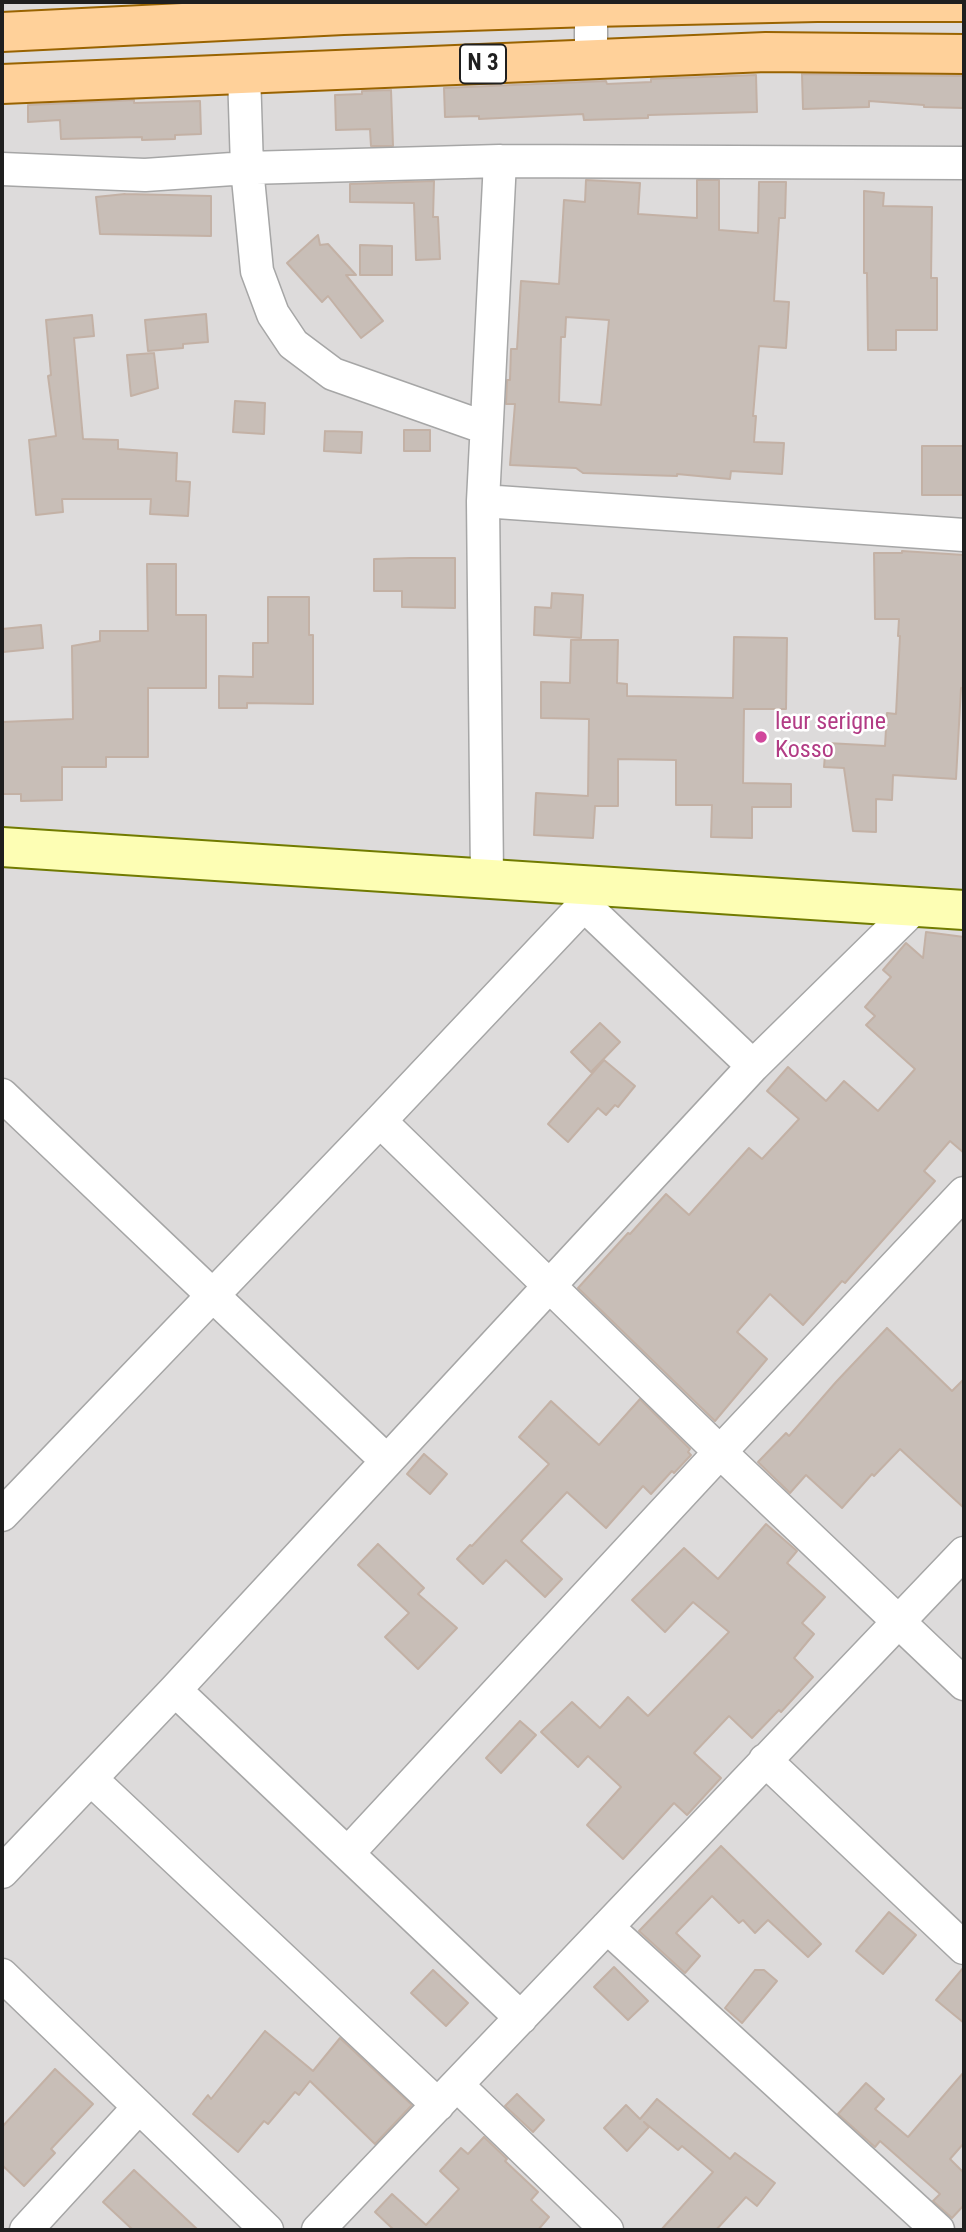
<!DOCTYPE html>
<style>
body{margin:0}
#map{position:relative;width:966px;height:2232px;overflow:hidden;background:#f0ece4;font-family:"Roboto Condensed",sans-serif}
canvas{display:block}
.frame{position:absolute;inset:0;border:4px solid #1f1f1f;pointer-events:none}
</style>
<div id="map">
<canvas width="966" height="2232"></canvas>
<div class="frame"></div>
</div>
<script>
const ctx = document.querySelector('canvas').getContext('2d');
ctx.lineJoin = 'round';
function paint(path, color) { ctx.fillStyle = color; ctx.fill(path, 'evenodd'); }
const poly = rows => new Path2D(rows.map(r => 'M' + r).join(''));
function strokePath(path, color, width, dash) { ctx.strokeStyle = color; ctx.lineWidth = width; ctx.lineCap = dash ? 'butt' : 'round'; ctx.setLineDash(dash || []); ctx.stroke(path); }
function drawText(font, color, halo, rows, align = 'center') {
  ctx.font = font + ' "Roboto Condensed",sans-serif'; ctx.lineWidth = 5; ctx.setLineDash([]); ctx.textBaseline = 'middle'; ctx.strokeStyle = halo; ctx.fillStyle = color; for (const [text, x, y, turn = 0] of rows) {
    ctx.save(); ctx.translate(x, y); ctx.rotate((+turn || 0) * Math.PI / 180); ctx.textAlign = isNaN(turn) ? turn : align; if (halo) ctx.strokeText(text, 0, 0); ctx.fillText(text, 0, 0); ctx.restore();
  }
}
const residential = poly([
 [2,2,964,2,964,2230,2,2230]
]);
const building = poly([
 [802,74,964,76,964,108,924,107,924,105,869,101,869,107,803,109,802,74],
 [756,75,757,112,648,115,648,118,584,120,583,114,479,119,479,116,445,117,444,88,606,81,607,84,651,82,651,79,756,75],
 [391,90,393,146,371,146,370,129,336,130,335,95,362,94,362,91,391,90],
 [134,100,134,103,200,101,201,134,175,135,175,139,142,140,142,137,61,139,60,120,28,122,28,105,134,100],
 [586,180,640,183,638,214,697,218,697,180,719,180,719,230,758,233,759,182,786,182,785,218,779,218,774,301,789,302,786,348,759,346,753,416,756,416,754,442,784,443,782,474,731,471,730,479,677,474,677,476,583,473,576,468,510,465,515,404,506,404,507,380,510,380,511,349,517,349,521,281,559,284,564,200,585,202,586,180],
 [566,317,609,320,601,405,559,402,561,337,565,337,566,317],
 [434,181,433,217,438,217,440,259,416,260,414,203,350,202,350,184,434,181],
 [864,191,884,193,883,206,932,207,931,278,937,278,937,330,896,330,896,350,868,350,867,273,864,273,864,191],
 [125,194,211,196,211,236,100,234,96,197,125,194],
 [318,235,320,245,328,244,356,275,346,275,383,321,361,338,328,296,322,302,287,263,318,235],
 [360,245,392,246,392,275,360,275,360,245],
 [206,314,208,342,183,344,183,348,148,351,145,320,206,314],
 [92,315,94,336,74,338,83,439,118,440,118,449,177,453,176,481,190,482,188,516,150,514,151,499,62,499,63,512,36,515,29,440,56,436,48,376,51,375,46,320,92,315],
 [154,353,158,388,131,396,127,355,154,353],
 [235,401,265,403,264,434,233,432,235,401],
 [404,430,430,430,430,451,404,451,404,430],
 [325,431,362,432,361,453,324,451,325,431],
 [922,446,964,446,964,495,922,495,922,446],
 [902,551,964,555,964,688,961,688,956,779,893,775,892,800,876,799,876,832,853,831,844,768,824,767,826,743,885,746,887,713,896,714,900,636,898,636,899,619,875,619,874,553,902,553,902,551],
 [410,558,455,558,455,608,402,607,402,591,374,591,374,559,410,558],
 [147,564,176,564,176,615,206,615,206,688,148,688,148,757,106,757,106,767,62,767,62,800,21,801,21,794,2,794,2,722,73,719,72,646,100,641,100,631,148,631,147,564],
 [552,593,583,595,581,638,534,635,535,607,551,608,552,593],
 [268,597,309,597,309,635,313,635,313,704,247,703,247,708,219,708,219,676,253,677,253,643,268,643,268,597],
 [41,625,43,648,3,652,2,629,41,625],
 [734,637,787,638,786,709,744,709,743,783,791,784,791,807,752,807,752,838,711,837,712,805,676,805,676,760,618,759,618,806,595,806,593,838,534,835,536,793,588,796,589,719,541,718,541,682,570,683,571,640,618,640,617,683,627,684,627,696,733,698,734,637],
 [926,932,964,937,964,1153,950,1141,924,1171,935,1181,845,1283,842,1281,803,1325,770,1294,737,1332,767,1359,715,1421,578,1288,628,1233,630,1234,666,1194,689,1215,749,1148,762,1159,799,1119,767,1091,788,1067,826,1101,844,1081,878,1111,915,1069,866,1025,875,1016,865,1007,891,977,883,970,906,943,923,958,926,932],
 [600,1023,620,1042,591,1072,571,1052,600,1023],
 [604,1060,635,1086,618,1107,615,1105,606,1115,598,1108,568,1142,548,1124,604,1060],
 [887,1328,952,1391,964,1379,964,1508,900,1449,874,1476,872,1474,842,1508,806,1475,790,1493,758,1462,786,1433,789,1436,836,1382,887,1328],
 [640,1399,690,1449,688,1452,691,1455,674,1473,672,1471,651,1494,643,1486,606,1528,567,1492,521,1541,562,1579,545,1597,506,1560,483,1584,457,1559,470,1545,472,1546,549,1464,519,1437,551,1401,599,1445,640,1399],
 [424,1454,447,1474,430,1494,407,1474,424,1454],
 [766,1524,797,1551,787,1563,825,1597,802,1623,814,1634,794,1658,813,1677,781,1712,779,1710,752,1738,729,1716,694,1753,721,1778,687,1815,674,1803,623,1859,587,1825,621,1787,588,1756,578,1767,541,1732,572,1702,600,1728,628,1697,648,1716,729,1632,693,1602,665,1632,632,1600,684,1548,718,1579,766,1524],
 [378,1544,424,1588,418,1594,457,1628,418,1669,385,1637,409,1613,358,1565,378,1544],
 [520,1721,536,1735,501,1773,486,1758,520,1721],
 [721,1846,821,1944,808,1957,768,1920,755,1933,743,1920,739,1923,712,1896,676,1933,700,1956,685,1973,639,1931,721,1846],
 [889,1912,916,1935,883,1974,856,1951,889,1912],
 [614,1967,648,2001,628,2020,594,1987,614,1967],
 [964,1967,964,2023,936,2000,964,1967],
 [433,1970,468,2003,446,2026,411,1993,433,1970],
 [755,1970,764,1970,777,1981,742,2023,725,2008,755,1970],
 [265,2031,313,2071,340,2038,412,2105,375,2144,310,2081,299,2095,295,2092,268,2124,264,2121,238,2152,193,2114,208,2095,211,2099,265,2031],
 [55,2069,93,2104,51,2149,55,2153,24,2186,2,2165,2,2127,55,2069],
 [964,2072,964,2143,950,2159,964,2173,964,2205,952,2218,933,2201,940,2194,880,2141,875,2147,838,2114,866,2083,884,2099,875,2109,908,2137,964,2072],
 [517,2094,544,2120,533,2132,505,2106,517,2094],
 [657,2099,730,2159,735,2153,775,2183,757,2206,746,2197,716,2230,661,2230,713,2172,682,2146,678,2150,644,2122,649,2127,627,2151,604,2128,626,2105,640,2119,657,2099],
 [484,2137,507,2159,505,2161,538,2192,531,2200,549,2217,538,2230,394,2230,375,2212,392,2194,426,2225,459,2189,440,2171,461,2148,468,2154,484,2137],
 [134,2170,198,2230,133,2230,103,2202,134,2170]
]);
const street = poly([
 [591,59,591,2],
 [244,73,247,168,257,271,273,314,293,344,333,374,486,428],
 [2,169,145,175,247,168,500,161,964,163],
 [483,501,964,535],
 [487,877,483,501,500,161],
 [584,905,753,1066],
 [2,1095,387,1461],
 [380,1121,720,1452,964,1684],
 [2,1515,380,1121,584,905,598,886],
 [175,1690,521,2018],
 [765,1760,964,1948],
 [91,1779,438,2105],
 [348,1853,720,1452,964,1193],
 [2,1872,175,1690,753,1066,914,908],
 [607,1927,938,2230],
 [2,1975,267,2230],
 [457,2085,607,2230],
 [26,2230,139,2107],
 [318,2230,964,1553]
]);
const secondary = poly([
 [2,847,964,910]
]);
const primary = poly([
 [2,32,343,15,591,7,817,2,964,2],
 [2,84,766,52,964,54]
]);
const markers = [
 [761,737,7,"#d1479c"]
];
const shields = [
 [483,64,46]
];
const shieldNames = [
 ["N 3",483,64]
];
const hotelNames = [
 ["leur serigne",775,723],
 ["Kosso",775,751]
];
paint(residential, '#dddbdb');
paint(building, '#c8beb7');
strokePath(building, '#c3b1a5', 2);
strokePath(street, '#a6a6a6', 35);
strokePath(secondary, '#717b00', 42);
strokePath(primary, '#996300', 42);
strokePath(street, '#fff', 32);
strokePath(secondary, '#fdfeb4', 38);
strokePath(primary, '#ffd19a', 38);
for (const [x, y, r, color] of markers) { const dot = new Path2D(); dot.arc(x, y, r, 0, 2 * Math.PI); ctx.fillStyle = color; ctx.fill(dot); strokePath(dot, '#fff', 2.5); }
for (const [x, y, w] of shields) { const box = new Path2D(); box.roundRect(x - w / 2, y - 19.5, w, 39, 5); ctx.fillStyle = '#fff'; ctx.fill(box); strokePath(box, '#1f1f1f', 2); }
drawText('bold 23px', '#1f1f1f', null, shieldNames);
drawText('24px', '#b23c85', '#fff', hotelNames, 'left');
</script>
